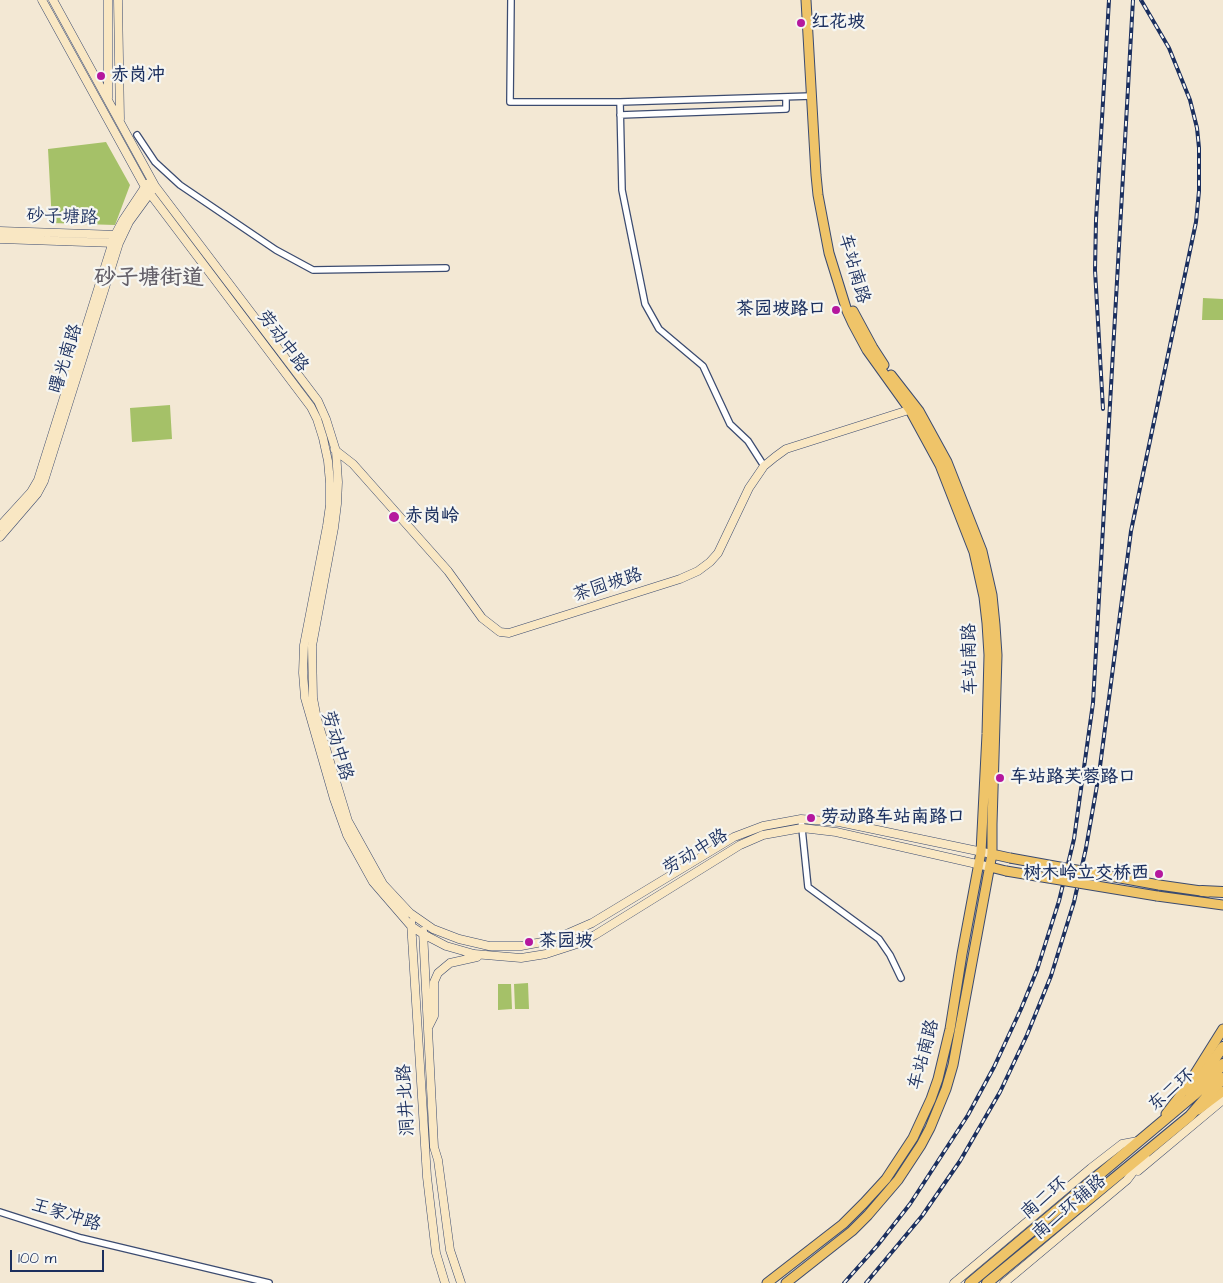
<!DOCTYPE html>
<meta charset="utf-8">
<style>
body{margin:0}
#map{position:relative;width:1223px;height:1283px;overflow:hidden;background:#f3e8d4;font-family:"Architects Daughter",sans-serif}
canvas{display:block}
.scale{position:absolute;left:10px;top:1250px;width:94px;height:22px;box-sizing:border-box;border:2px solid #1b2f5e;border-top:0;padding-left:6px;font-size:15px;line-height:18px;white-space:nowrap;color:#1b2f5e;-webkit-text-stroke:4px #f6f6f2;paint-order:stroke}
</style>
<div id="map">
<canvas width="1223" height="1283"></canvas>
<div class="scale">100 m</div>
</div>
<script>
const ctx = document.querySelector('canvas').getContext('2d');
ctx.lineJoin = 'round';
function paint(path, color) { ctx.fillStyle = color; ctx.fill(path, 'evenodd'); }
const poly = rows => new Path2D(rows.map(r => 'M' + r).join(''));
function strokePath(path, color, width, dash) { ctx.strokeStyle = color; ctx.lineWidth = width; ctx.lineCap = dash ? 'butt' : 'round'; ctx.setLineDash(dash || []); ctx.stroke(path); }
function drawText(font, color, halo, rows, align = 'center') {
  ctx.font = font + ' "Architects Daughter","LXGW WenKai TC",sans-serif'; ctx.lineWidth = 4.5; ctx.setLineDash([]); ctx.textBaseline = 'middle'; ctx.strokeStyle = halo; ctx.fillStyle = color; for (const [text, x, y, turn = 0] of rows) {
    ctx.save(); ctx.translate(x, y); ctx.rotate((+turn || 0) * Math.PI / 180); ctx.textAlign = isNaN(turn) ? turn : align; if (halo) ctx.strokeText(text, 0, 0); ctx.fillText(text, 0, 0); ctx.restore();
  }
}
const green = poly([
 [106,142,130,185,115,225,52,223,48,149],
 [1203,298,1223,299,1223,320,1202,320],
 [170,405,172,439,132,442,130,408],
 [528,983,529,1009,515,1009,514,984],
 [498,984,511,984,512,1009,498,1010]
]);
const street = poly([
 [511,0,510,102,620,102,812,96],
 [620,102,622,190,645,304,659,329,703,366,730,424,748,441,764,466],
 [620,115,786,109,786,97],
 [137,135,155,162,180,185,276,250,313,270,446,268],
 [801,819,808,887,879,939,890,955,901,978],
 [0,1212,81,1238,269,1283]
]);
const secondary = poly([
 [42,0,145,187,311,407,317,419,323,438,328,461,330,483,330,505,327,526,304,645,303,673,305,698,334,799,347,835,373,882,411,926,423,934,446,946,474,954,521,958,546,954,580,943,595,935,740,845,763,835,802,828,836,832,990,867],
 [53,0,155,186,318,401,326,419,336,451,338,482,337,504,334,528,312,646,313,698,317,719,348,821,383,884,410,913,433,929,459,939,489,946,521,946,553,940,592,923,734,837,763,826,801,819,839,822,992,854],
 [108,0,108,98],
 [118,0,120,119],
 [0,231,118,235],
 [0,239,115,243],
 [335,450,353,464,448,571,482,618,500,632,509,633,680,579,698,571,710,562,718,553,749,488,764,466,775,457,786,449,915,408],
 [0,526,31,492,38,480,115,235,123,220,147,184],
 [0,537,37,494,44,481,119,243,129,222,153,189],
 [411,922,427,1177,436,1253,445,1283],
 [423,931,434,1147,438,1160,450,1250,461,1283],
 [429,1026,434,1016,434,982,438,973,450,963,477,957],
 [1138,1171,1223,1100],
 [954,1283,1091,1168,1122,1144,1138,1141],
 [1004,1283,1127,1180,1145,1156]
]);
const primary = poly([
 [853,311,873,348,884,365],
 [992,854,1010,858],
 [990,867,1006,871],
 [1159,885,1208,892],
 [1157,896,1223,905],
 [1198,1110,1223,1091],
 [1166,1114,1186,1088,1223,1029],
 [767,1283,843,1224,864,1203,886,1179,913,1138,931,1099,938,1079,950,1029,962,954,981,852,987,734,989,655,987,623,984,597,974,552,940,465,910,410,867,350,853,324,847,311,829,253,818,195,816,175,806,0],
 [786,1283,852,1231,868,1215,898,1180,921,1145,930,1128,946,1089,953,1065,992,854,992,824,997,655,995,625,992,595,982,551,947,462,919,411,891,375]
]);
const highway = poly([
 [1202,891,1223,892],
 [1190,1093,1223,1047],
 [970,1283,1194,1095,1208,1082,1223,1064],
 [987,1283,1190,1116,1223,1078]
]);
const rail = poly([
 [1103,409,1095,270,1096,220,1109,0],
 [844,1283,877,1246,910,1204,968,1115,994,1067,1021,1009,1037,970,1059,901,1074,839,1093,703,1133,0],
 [866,1283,922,1216,960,1161,1000,1092,1027,1035,1051,976,1074,902,1086,848,1099,774,1131,531,1196,222,1199,191,1199,148,1197,128,1190,100,1169,48,1141,0]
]);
const primaryBridge = poly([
 [1010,858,1159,885],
 [1006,871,1157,896]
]);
const markers = [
 [801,23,5,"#b5179e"],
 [101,76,5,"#b5179e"],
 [836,310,5,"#b5179e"],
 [394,517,6,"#b5179e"],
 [1000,778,5,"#b5179e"],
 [811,818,5,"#b5179e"],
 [1159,874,5,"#b5179e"],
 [529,942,5,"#b5179e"]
];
const poiNames = [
 ["红花坡",811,23],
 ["赤岗冲",111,76],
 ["茶园坡路口",826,310,"right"],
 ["赤岗岭",405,517],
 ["车站路芙蓉路口",1010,778],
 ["劳动路车站南路口",821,818],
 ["树木岭立交桥西",1149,874,"right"],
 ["茶园坡",539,942]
];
const streetNames = [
 ["砂子塘路",62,218,2],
 ["车站南路",853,269,74],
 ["劳动中路",282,342,53],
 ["曙光南路",67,359,-73],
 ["茶园坡路",608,586,-18],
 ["车站南路",971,659,-91],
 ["劳动中路",336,746,74],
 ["劳动中路",696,853,-31],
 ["车站南路",925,1055,-75],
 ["东二环",1172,1091,-41],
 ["洞井北路",407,1100,-93],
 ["南二环",1045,1199,-40],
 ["南二环辅路",1070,1208,-40],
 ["王家冲路",66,1216,17]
];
const districtNames = [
 ["砂子塘街道",149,279]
];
paint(green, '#a5c168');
strokePath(street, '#3b4b70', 8);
strokePath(secondary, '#3b4b70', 9);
strokePath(primary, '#3b4b70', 11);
strokePath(highway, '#3b4b70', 12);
strokePath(street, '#fff', 5.5);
strokePath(secondary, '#f9e7c3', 8);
strokePath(primary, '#efc469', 9);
strokePath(highway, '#efc469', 10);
strokePath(rail, '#1b2f5e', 4);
strokePath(rail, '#f6f6f2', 2, [5.5]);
strokePath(primaryBridge, '#3b4b70', 11, []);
strokePath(primaryBridge, '#efc469', 9);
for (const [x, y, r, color] of markers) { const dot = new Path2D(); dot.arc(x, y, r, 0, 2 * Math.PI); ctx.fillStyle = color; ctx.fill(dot); strokePath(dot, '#f6f6f2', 2); }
drawText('bold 18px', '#1b2f5e', '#f6f6f2', poiNames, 'left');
drawText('18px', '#1b2f5e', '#f6f6f2', streetNames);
drawText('bold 22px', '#635f68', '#f6f6f2', districtNames);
</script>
